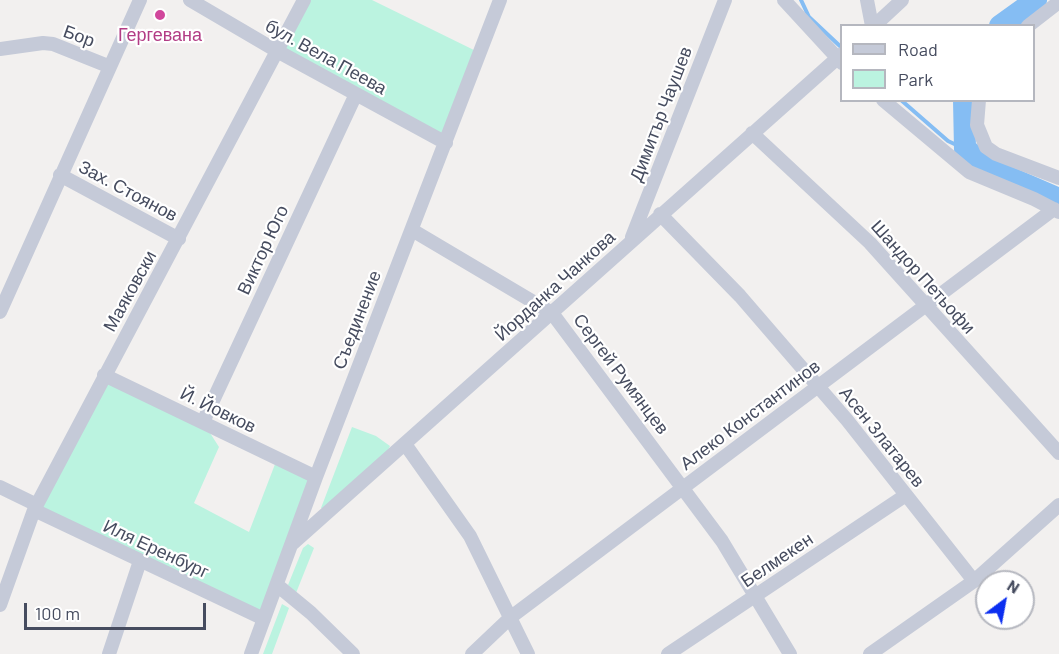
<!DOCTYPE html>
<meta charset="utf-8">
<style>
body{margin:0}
#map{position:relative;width:1059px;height:654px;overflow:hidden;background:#f2f0ef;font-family:Barlow,sans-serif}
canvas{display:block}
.legend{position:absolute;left:840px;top:24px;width:195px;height:78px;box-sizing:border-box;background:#fff;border:2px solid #b5b7bf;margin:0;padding:8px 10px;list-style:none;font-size:18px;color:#464c5f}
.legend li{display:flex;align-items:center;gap:12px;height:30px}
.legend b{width:30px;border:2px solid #b5b7bf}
.north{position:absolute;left:975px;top:570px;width:60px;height:60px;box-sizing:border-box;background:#fff;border:2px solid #b5b7bf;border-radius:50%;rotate:32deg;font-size:16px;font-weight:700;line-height:24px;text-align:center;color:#464c5f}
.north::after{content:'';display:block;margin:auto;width:21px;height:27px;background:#0c2ff0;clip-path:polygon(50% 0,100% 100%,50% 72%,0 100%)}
.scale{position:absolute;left:24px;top:603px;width:182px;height:27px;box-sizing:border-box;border:3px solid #464c5f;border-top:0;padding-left:8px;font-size:18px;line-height:21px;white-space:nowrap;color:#464c5f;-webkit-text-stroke:4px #fff;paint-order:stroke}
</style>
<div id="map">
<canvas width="1059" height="654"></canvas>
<ul class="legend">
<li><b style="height:8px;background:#c5cad8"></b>Road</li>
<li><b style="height:16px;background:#bbf3e0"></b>Park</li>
</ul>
<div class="north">N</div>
<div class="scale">100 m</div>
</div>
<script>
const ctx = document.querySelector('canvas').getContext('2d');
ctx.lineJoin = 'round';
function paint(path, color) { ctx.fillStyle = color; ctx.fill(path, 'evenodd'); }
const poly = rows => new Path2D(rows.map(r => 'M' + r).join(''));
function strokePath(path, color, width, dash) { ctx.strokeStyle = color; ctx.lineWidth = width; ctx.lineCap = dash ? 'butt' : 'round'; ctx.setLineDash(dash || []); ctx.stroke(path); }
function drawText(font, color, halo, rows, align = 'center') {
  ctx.font = font + ' Barlow,sans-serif'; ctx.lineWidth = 4.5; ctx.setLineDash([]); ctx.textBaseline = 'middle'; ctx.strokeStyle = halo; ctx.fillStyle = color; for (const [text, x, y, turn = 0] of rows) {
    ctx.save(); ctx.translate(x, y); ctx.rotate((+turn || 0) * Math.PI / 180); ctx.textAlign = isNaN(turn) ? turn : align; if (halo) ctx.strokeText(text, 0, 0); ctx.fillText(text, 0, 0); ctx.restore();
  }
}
const green = poly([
 [304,0,372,0,480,53,446,143,289,58,281,43],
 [104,375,203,422,219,447,194,503,249,532,277,459,316,477,264,619,34,510],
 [352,427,376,436,390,446,387,452,325,510,321,508],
 [308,544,314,548,296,593,288,585,303,548],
 [282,604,289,608,272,654,263,654]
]);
const stream = poly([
 [801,0,809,17,842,48],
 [901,100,948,141,965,149]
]);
const river = poly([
 [1000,26,1036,0],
 [964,100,965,149,997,172,1059,199]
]);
const minor = poly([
 [190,0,277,51,446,143],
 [784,0,842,63],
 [867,0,872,26],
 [874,26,902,0],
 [1028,26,1059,2],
 [0,49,43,43,53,44,108,66],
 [883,100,969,172,1034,199,1059,212],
 [979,100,977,125,986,147,996,154,1059,178],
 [752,133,870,243,1059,453],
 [60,175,179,239],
 [660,214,740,296,847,420,974,581],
 [412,230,552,313,722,541,790,654],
 [632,237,725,0],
 [0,312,140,0],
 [104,375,316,477],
 [203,422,356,94],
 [405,444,470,536,528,654],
 [0,487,37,505],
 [34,510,264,619],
 [292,544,842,54],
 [277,585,311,613,353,654],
 [0,605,34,510,304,0],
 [109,654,140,561],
 [251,654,316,477,500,0],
 [472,654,511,617,1054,209],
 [668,654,906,495],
 [870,654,974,581,1059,505]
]);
const markers = [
 [160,15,6,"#d1479c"]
];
const hotelNames = [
 ["Гергевана",160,35]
];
const streetNames = [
 ["Бор",79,36,20],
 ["бул. Вела Пеева",326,57,29],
 ["Димитър Чаушев",661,114,-69],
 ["Зах. Стоянов",128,191,28],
 ["Виктор Юго",263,250,-65],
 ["Шандор Петьофи",923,277,48],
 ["Йорданка Чанкова",555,286,-42],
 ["Маяковски",130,291,-61],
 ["Съединение",357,320,-69],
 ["Сергей Румянцев",621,374,53],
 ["Й. Йовков",218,410,26],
 ["Алеко Константинов",750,415,-37],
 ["Асен Златарев",882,437,51],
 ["Иля Еренбург",156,549,25],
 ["Белмекен",777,560,-34]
];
paint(green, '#bbf3e0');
strokePath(stream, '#85bdf3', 4);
strokePath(river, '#85bdf3', 22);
strokePath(minor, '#c5cad8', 14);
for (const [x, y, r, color] of markers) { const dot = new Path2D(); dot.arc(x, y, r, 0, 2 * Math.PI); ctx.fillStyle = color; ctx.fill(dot); strokePath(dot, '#fff', 2); }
drawText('18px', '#b23c85', '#fff', hotelNames);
drawText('18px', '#464c5f', '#fff', streetNames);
</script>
